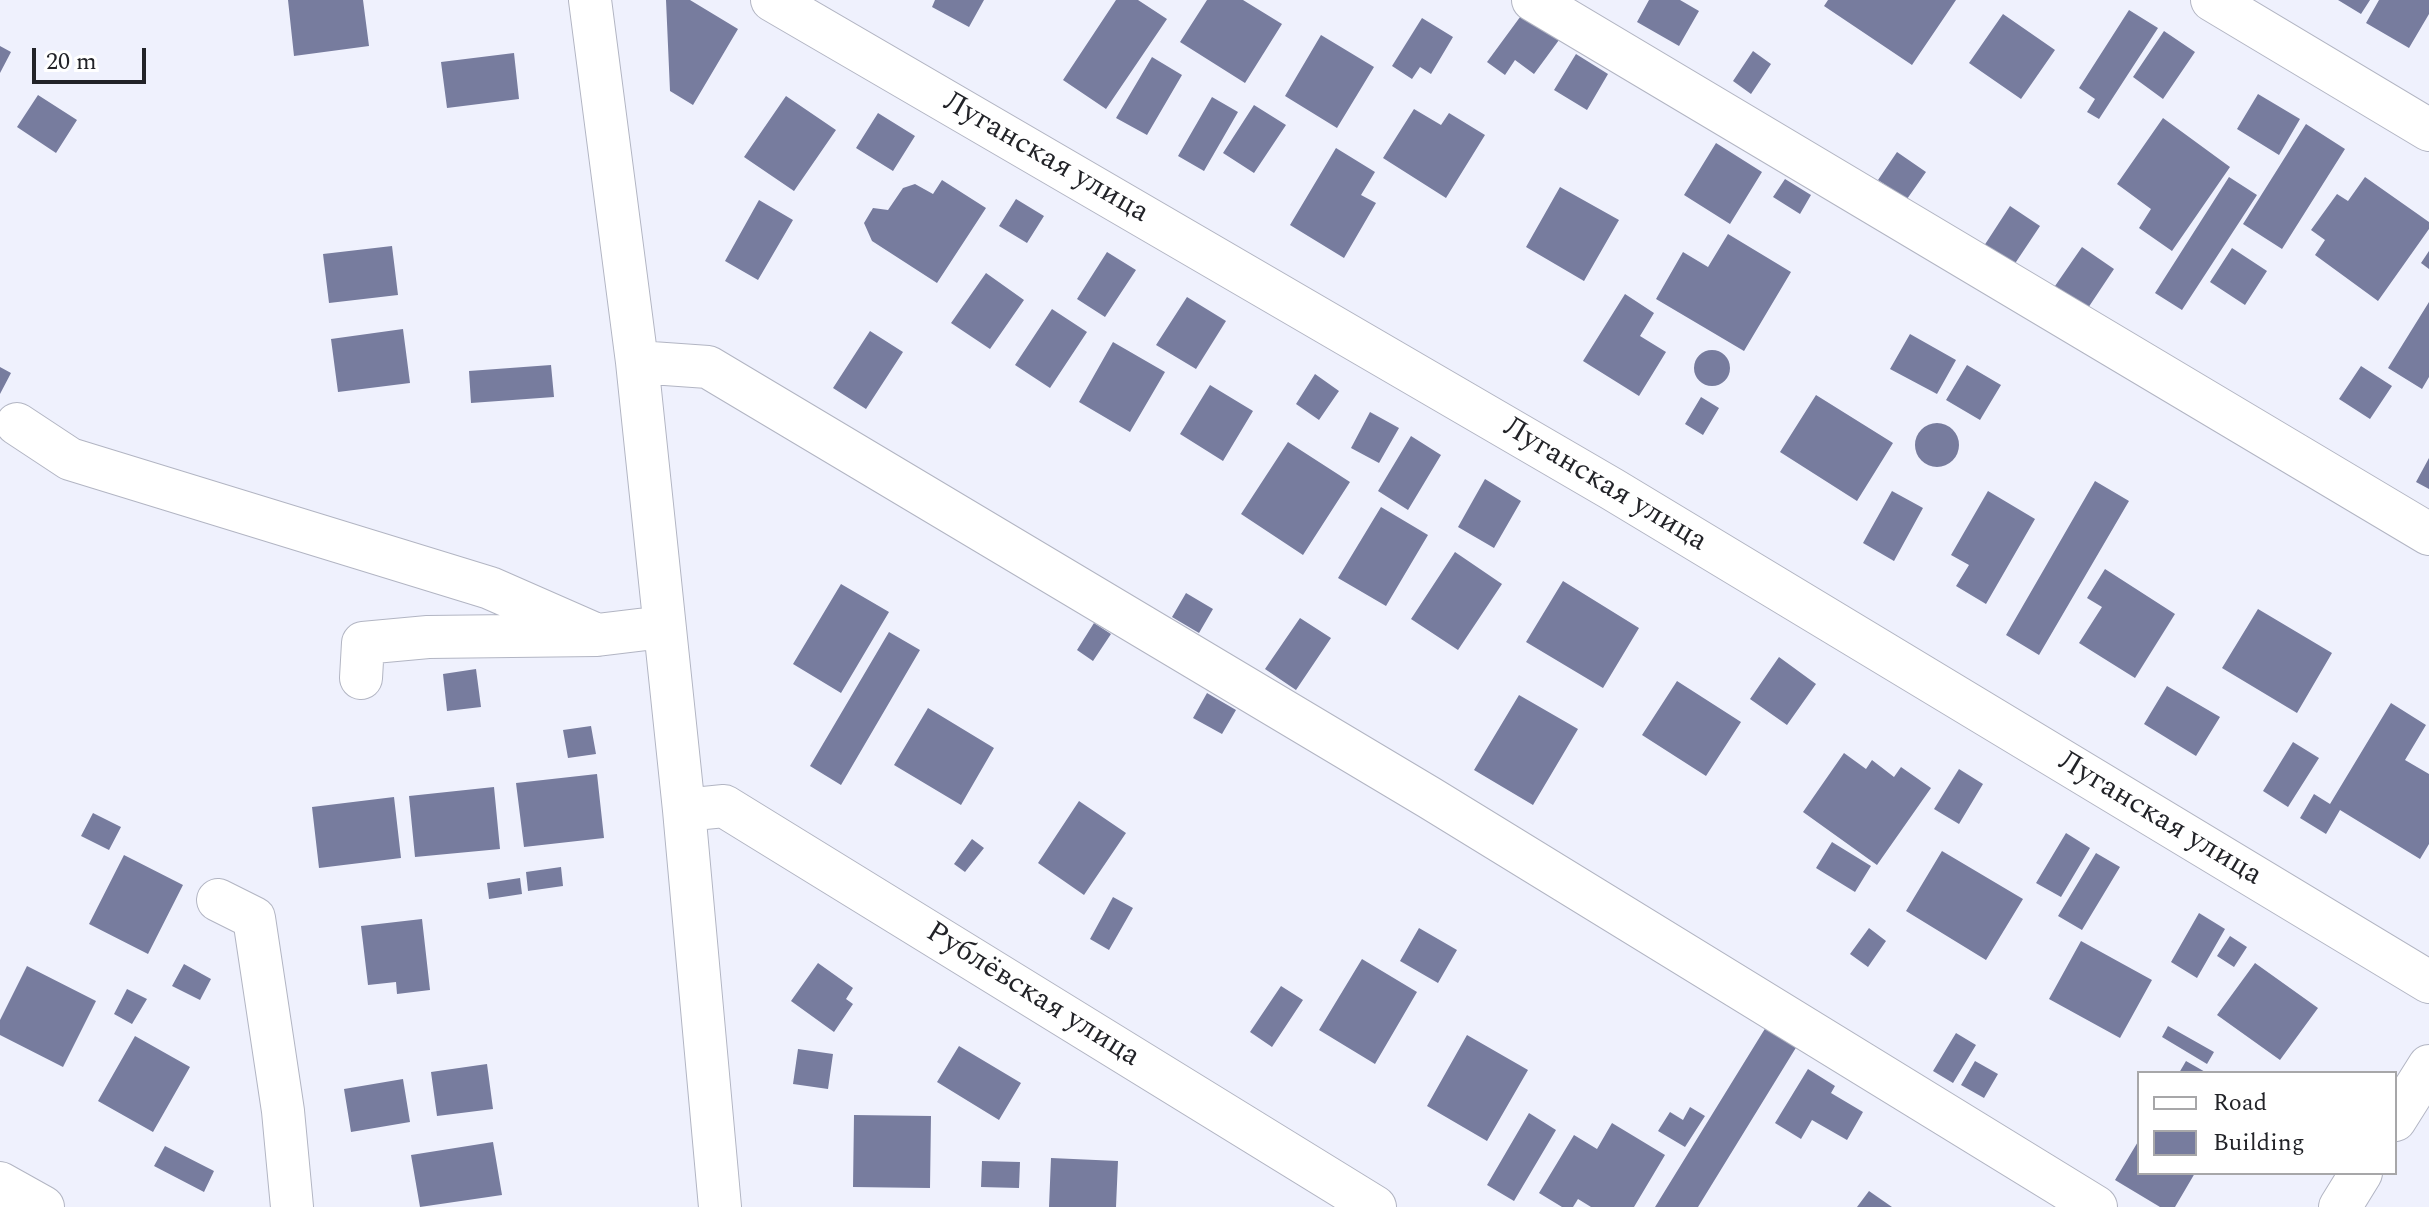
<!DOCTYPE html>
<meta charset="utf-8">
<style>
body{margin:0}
#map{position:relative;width:2429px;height:1207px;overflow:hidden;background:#eff1fd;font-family:Spectral,serif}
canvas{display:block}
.legend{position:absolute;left:2137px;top:1071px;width:260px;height:104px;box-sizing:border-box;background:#fff;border:2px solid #a7a7a9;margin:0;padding:10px 14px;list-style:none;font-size:24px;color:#222328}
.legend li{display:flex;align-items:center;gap:16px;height:40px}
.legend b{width:40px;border:2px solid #a7a7a9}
.scale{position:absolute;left:32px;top:48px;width:114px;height:36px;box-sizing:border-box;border:4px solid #222328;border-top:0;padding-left:10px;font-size:24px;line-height:28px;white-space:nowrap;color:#222328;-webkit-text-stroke:6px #fff;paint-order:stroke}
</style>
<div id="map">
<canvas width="2429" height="1207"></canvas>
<ul class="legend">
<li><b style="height:10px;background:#fff"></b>Road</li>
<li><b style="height:22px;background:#777c9e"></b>Building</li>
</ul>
<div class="scale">20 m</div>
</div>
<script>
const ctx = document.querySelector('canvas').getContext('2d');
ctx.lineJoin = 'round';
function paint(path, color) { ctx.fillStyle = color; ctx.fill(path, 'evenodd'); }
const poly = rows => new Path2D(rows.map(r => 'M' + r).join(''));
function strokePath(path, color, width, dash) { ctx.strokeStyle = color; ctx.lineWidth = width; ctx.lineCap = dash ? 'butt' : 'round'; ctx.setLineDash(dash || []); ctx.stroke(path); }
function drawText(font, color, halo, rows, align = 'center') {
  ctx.font = font + ' Spectral,serif'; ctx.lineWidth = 6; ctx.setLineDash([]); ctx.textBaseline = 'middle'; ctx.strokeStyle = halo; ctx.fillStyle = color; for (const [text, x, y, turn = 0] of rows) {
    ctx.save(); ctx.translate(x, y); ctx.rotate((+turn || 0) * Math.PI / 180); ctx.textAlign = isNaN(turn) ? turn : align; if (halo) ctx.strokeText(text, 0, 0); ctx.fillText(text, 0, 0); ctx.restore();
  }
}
const building = poly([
 [288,0,363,0,369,46,294,56],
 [666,0,690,0,738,29,693,105,670,91],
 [935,0,984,0,969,27,932,7],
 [1116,0,1138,0,1167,19,1106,109,1063,80],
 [1207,0,1243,0,1282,24,1245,83,1180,42],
 [1649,0,1680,0,1699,11,1679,46,1637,22],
 [1828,0,1956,0,1912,65,1824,6],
 [2338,0,2370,0,2361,14],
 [2379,0,2429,0,2429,14,2409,48,2366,23],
 [2129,10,2158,28,2099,119,2087,112,2095,99,2079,88],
 [1523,13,1559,40,1534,74,1515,60,1505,75,1487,62],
 [2003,14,2055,50,2021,99,1969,63],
 [1422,18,1453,37,1431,74,1420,67,1412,79,1392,66],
 [2164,31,2195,52,2163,99,2133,77],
 [1321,35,1374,67,1337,128,1285,96],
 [0,46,11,52,0,73],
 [1753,51,1771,64,1751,94,1733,81],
 [514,53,519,99,447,108,441,62],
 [1576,54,1608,74,1587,110,1554,90],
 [1152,57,1182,75,1147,135,1116,118],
 [2258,94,2300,119,2279,155,2237,129],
 [38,95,77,120,56,153,17,127],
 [786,96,836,130,794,191,744,157],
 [1212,97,1238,112,1204,171,1178,156],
 [1254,105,1286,125,1254,173,1223,153],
 [1414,109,1441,125,1449,113,1485,135,1446,198,1383,158],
 [878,113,915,136,893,171,856,148],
 [2163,118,2230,167,2172,251,2139,228,2151,209,2117,184],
 [2306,124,2345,149,2282,249,2243,224],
 [1716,143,1762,172,1730,224,1684,195],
 [1336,148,1375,172,1361,195,1376,203,1344,258,1290,225],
 [1897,152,1926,172,1907,199,1878,180],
 [2229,177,2257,195,2182,310,2155,293],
 [2365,177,2429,222,2429,229,2378,301,2315,255,2325,240,2311,230,2337,194,2348,201],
 [1785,179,1811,195,1800,214,1773,197],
 [942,180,986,208,937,283,872,241,864,223,873,208,888,210,903,188,915,184,933,194],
 [1560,187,1619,220,1584,281,1526,247],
 [1016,199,1044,216,1027,243,999,226],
 [759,200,793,220,758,280,725,261],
 [2010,206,2040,226,2012,268,1982,249],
 [1728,234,1791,272,1744,351,1656,299,1683,252,1708,267],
 [392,246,398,295,329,303,323,254],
 [2082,247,2114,269,2088,308,2055,286],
 [2232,248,2267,271,2245,305,2210,282],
 [2429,251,2429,269,2421,263],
 [1107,252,1136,270,1105,317,1077,299],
 [986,273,1024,300,990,349,951,323],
 [1625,294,1654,313,1640,336,1666,352,1639,396,1583,361],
 [1187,297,1226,321,1196,369,1156,345],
 [2429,302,2429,377,2422,389,2388,368],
 [1052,309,1087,332,1050,388,1015,365],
 [403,329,410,383,338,392,331,339],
 [870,331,903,352,866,409,833,388],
 [1910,334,1956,360,1937,394,1890,369],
 [1113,342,1165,372,1130,432,1079,402],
 '1694 368a18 18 0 1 1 36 0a18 18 0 1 1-36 0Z',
 [551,365,554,397,471,403,469,371],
 [1967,365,2001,385,1980,420,1946,400],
 [2361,366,2392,386,2370,419,2339,399],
 [0,367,11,373,0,394],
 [1315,374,1339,391,1319,420,1296,404],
 [1210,385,1253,411,1223,461,1180,434],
 [1816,395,1893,443,1857,501,1780,452],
 [1701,397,1719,408,1703,435,1685,424],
 [1370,412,1399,428,1379,463,1351,448],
 '1915 445a22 22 0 1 1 44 0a22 22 0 1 1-44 0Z',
 [1411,436,1441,455,1408,510,1378,491],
 [1288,442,1350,482,1303,555,1241,514],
 [2429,458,2429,489,2416,482],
 [1485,479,1521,501,1494,548,1458,527],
 [2095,481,2129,501,2039,655,2006,635],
 [1892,491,1923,508,1894,561,1863,543],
 [1988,491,2035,519,1986,604,1956,586,1969,565,1951,555],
 [1381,507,1428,535,1386,606,1338,578],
 [1455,552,1502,584,1458,650,1411,619],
 [2105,569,2175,614,2135,678,2079,643,2102,607,2087,598],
 [1563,581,1639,628,1603,688,1526,642],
 [841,584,889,612,841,693,793,664],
 [1186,593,1213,609,1199,633,1172,617],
 [2258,609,2332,653,2297,713,2222,668],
 [1300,618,1331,638,1296,690,1265,669],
 [1094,623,1111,634,1093,661,1077,650],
 [889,632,920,650,841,785,810,766],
 [1779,657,1816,684,1787,725,1750,699],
 [476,669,481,707,447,711,443,674],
 [1677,681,1741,722,1706,776,1642,735],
 [2167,686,2220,717,2196,756,2144,724],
 [1207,693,1236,710,1222,734,1193,718],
 [1519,695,1578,729,1533,805,1474,770],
 [2391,703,2426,725,2405,760,2429,774,2429,844,2420,859,2340,810,2326,834,2300,818,2314,794,2330,804],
 [928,708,994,748,961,805,894,765],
 [591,726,596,754,568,758,563,730],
 [2293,742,2319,758,2288,807,2263,791],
 [1844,753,1866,769,1872,760,1894,777,1901,767,1931,788,1877,865,1803,812],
 [1959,769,1983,784,1959,824,1934,809],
 [597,774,604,838,524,847,516,783],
 [494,787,500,849,415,857,409,796],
 [394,797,401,858,319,868,312,807],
 [1079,801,1126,833,1084,895,1038,863],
 [93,813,121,827,109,850,81,836],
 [2066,833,2090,848,2061,897,2036,883],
 [972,839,984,848,965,872,954,864],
 [1832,842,1871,866,1855,892,1816,868],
 [1942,851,2023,899,1986,960,1906,911],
 [2096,853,2120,867,2082,930,2058,916],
 [124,855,183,885,148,954,89,924],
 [561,867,563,886,528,891,526,872],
 [520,878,522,894,489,899,487,883],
 [1113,897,1133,908,1109,950,1090,939],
 [2199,913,2225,929,2197,978,2171,962],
 [422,919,430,990,397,994,396,982,368,985,361,926],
 [1419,928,1457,950,1438,983,1400,961],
 [1869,928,1886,941,1868,967,1850,954],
 [2230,936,2247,947,2234,967,2217,956],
 [2081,941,2152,980,2120,1038,2049,999],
 [1362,959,1417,992,1375,1064,1319,1030],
 [818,963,853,988,846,999,853,1004,834,1032,791,1001],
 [2255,963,2318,1008,2280,1060,2217,1015],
 [184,964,211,979,200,1000,172,986],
 [27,966,96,1001,63,1067,0,1035,0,1020],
 [1281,986,1303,1000,1272,1047,1250,1032],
 [127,989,147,999,132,1024,114,1014],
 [2168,1026,2214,1052,2207,1064,2162,1037],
 [1766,1027,1797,1046,1698,1207,1655,1207],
 [1956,1033,1976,1045,1953,1083,1933,1071],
 [1467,1035,1528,1070,1487,1141,1427,1106],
 [135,1036,190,1067,153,1132,98,1101],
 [959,1046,1021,1083,999,1120,937,1082],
 [798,1049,833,1054,828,1089,793,1084],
 [1975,1061,1998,1074,1984,1098,1961,1085],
 [2186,1061,2207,1073,2179,1073],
 [487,1064,493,1109,437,1116,431,1072],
 [1808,1069,1835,1086,1831,1093,1863,1112,1847,1140,1812,1120,1801,1139,1775,1123],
 [403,1079,410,1122,351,1132,344,1089],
 [1690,1107,1705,1116,1685,1147,1658,1131,1670,1112,1683,1120],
 [1529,1113,1556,1130,1514,1201,1487,1185],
 [854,1115,931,1116,930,1188,853,1187],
 [1612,1123,1665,1155,1634,1207,1591,1207,1578,1199,1573,1207,1562,1207,1539,1193,1574,1135,1597,1149],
 [2139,1140,2139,1173,2195,1173,2175,1207,2160,1207,2115,1180],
 [493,1142,502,1195,420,1207,411,1155],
 [165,1146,214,1171,204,1192,154,1166],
 [1051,1158,1118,1161,1116,1207,1049,1207],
 [982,1161,1020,1162,1019,1188,981,1187],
 [1869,1191,1892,1207,1857,1207]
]);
const minor = poly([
 [590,0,637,362,684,810,720,1207],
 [772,0,1612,489,2429,982],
 [1533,0,2429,534],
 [2212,0,2429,130],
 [637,362,708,367,1430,798,2096,1207],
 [17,424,70,459,490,588,597,635],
 [361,678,363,643,428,637,597,635,663,627],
 [684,810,724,806,1375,1207],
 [218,900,254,918,283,1111,292,1207],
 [2395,1120,2429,1066],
 [0,1183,43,1207],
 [2340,1207,2361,1173]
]);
const streetNames = [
 ["Луганская улица",1045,159,30],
 ["Луганская улица",1604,486,31],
 ["Луганская улица",2159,820,31],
 ["Рублёвская улица",1032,996,32]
];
paint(building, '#777c9e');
strokePath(minor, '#b2b5c3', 44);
strokePath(minor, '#fff', 42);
drawText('30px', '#222328', '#fff', streetNames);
</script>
